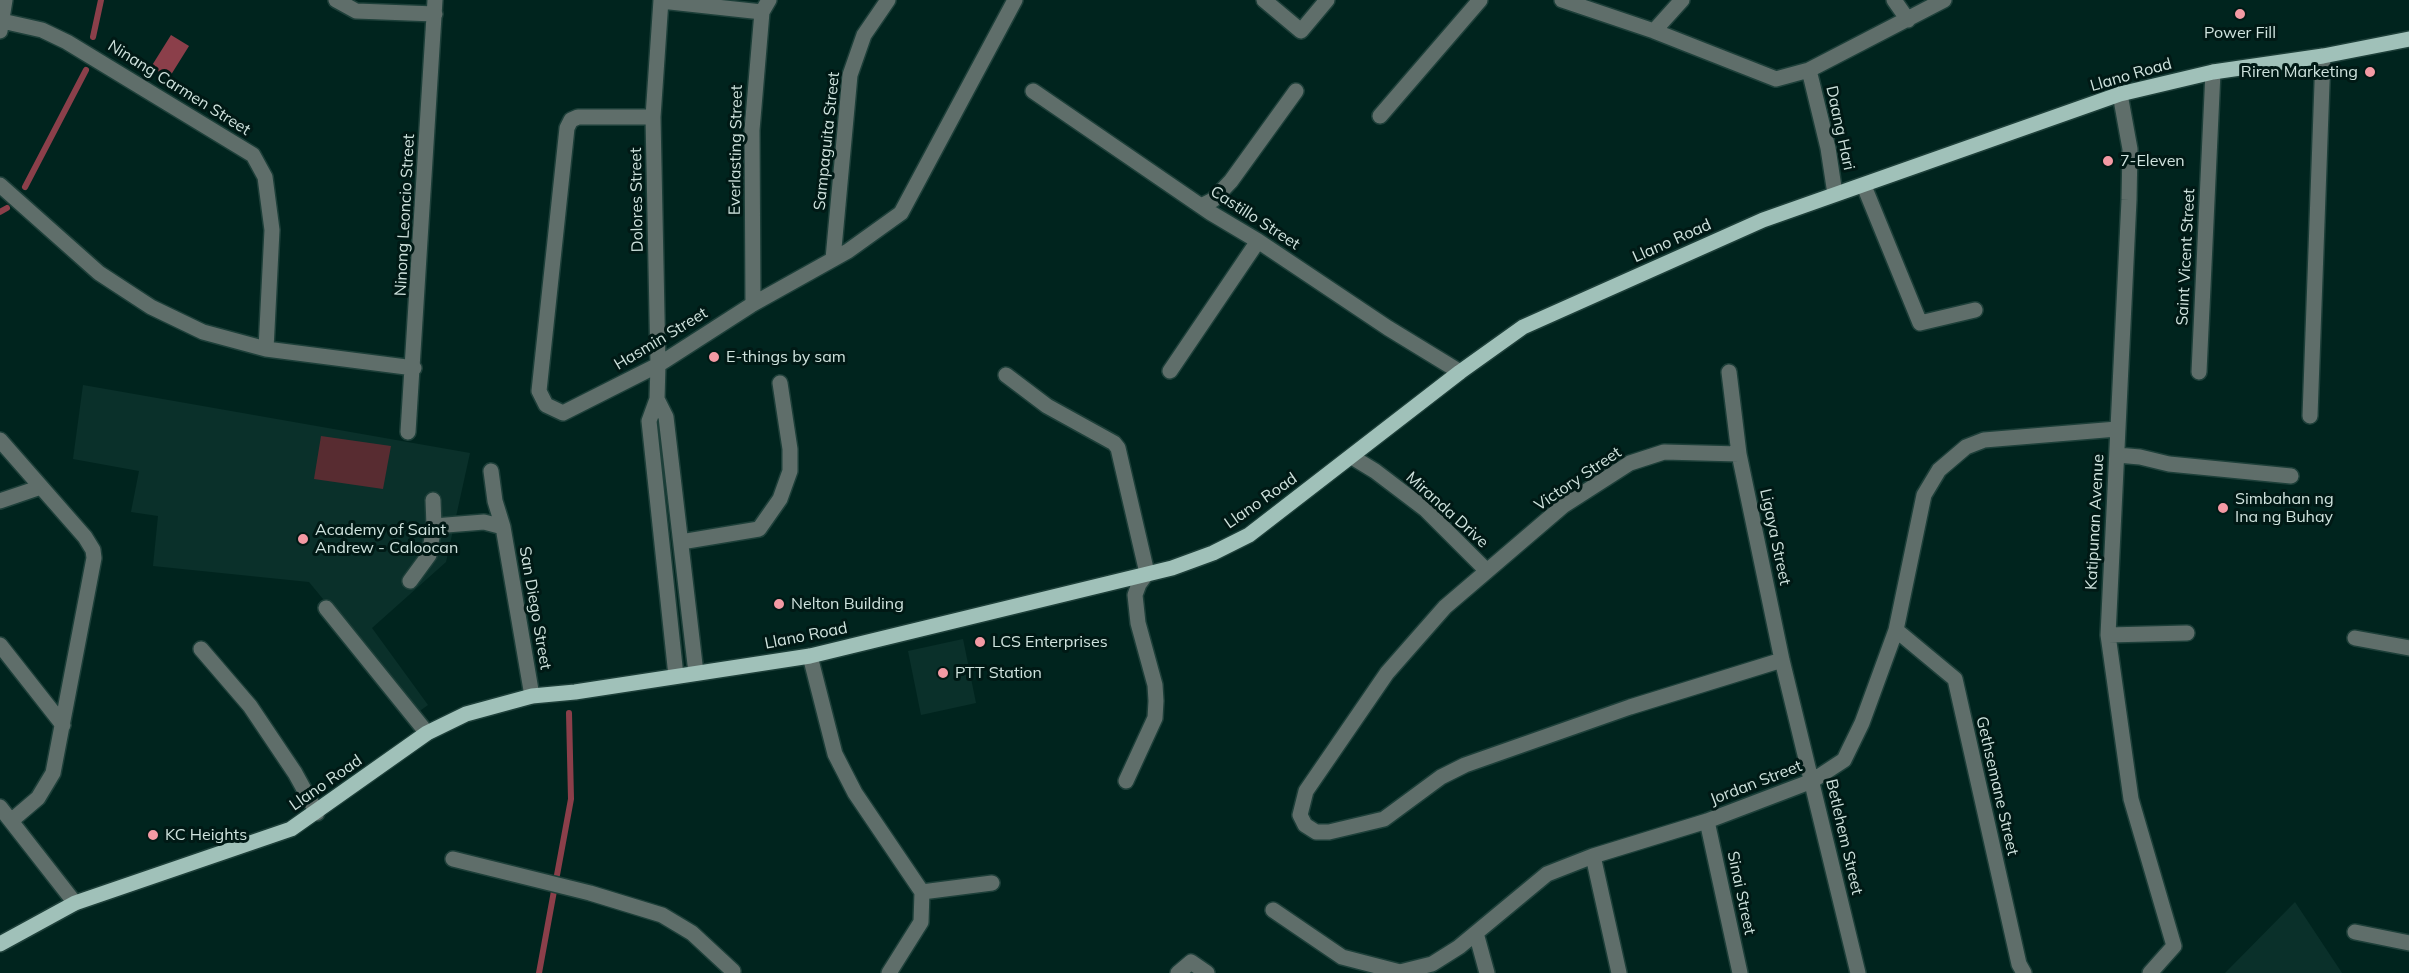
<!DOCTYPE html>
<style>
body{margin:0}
canvas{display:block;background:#00241e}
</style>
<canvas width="2409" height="973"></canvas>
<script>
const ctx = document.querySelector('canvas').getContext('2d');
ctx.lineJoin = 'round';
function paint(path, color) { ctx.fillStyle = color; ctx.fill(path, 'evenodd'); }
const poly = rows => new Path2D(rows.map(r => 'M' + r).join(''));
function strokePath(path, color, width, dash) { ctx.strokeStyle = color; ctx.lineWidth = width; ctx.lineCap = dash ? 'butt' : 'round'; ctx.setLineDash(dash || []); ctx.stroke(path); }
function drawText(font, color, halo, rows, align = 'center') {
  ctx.font = font + ' Mulish,sans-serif'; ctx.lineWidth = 6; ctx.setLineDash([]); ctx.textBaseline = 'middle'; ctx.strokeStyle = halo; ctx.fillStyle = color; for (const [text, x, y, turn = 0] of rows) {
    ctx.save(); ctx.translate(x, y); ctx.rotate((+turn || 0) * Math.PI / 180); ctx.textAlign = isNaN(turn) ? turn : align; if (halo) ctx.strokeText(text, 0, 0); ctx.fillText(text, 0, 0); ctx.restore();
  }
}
const built = poly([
 [83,385,470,453,446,562,372,628,428,705,417,713,309,582,153,566,158,516,131,512,139,471,73,459],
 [963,639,976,703,921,715,908,651],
 [2295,902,2342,973,2225,973]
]);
const green = poly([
 [321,436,391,446,383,489,314,479]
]);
const water = poly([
 [171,35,189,46,169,78,151,67]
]);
const stream = poly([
 [93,37,101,0],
 [25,187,86,70],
 [0,212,7,208],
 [557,875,571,799,569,713],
 [539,973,554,891]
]);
const minor = poly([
 [336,0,356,11,435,14],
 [661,0,653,117,658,365,657,399,649,421,676,676],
 [1264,0,1301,31,1327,0],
 [1562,0,1654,31,1776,79,1809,70,1944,0],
 [1894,0,1908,20],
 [661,1,762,12],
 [2,21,42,30,67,42,253,155,265,177,272,230,266,349],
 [0,31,5,0],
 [1654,31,1682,0],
 [1809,70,1828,148,1835,194],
 [1033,91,1211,213,1258,241,1388,328,1460,372],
 [2120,94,2130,149,2129,200,2108,635,2131,799,2174,946,2150,973],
 [1380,116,1480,0],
 [653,117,578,117,571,120,567,128,539,391,546,405,563,413,658,365,753,304,848,251,901,213,1015,0],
 [0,185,99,273,151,307,203,332,266,349,414,368],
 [1864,186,1920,323,1975,310],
 [1201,206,1213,200,1231,181,1296,91],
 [833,259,850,75,864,35,888,0],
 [753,304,752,130,762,12,769,0],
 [1170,371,1258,241],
 [1729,372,1739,454,1782,660,1858,973],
 [2199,372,2213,72],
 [1006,375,1047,406,1114,443,1118,448,1147,573,1139,584,1135,595,1138,623,1155,685,1156,701,1155,718,1126,781],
 [657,399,666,417,696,673],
 [2310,416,2323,56],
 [408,432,435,0],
 [0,440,85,537,93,550,94,558,53,773,38,798,11,821],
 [1739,454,1664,452,1630,463,1563,506,1445,607,1387,673,1306,791,1300,815,1305,825,1316,832,1329,832,1384,819,1441,777,1465,765,1630,707,1782,660],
 [2117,455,2140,457,2169,464,2291,476],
 [1352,457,1375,471,1425,509,1487,571],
 [491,471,495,501,503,527],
 [433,500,434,526,484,522,503,527,532,696],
 [0,501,41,487],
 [681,542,759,529,780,499,790,471,790,449,780,383],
 [410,581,429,555,434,526],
 [326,608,427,733],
 [1896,630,1955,679,2019,964,2024,973],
 [2108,635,2187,633],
 [2355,638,2409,648],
 [0,645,63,725],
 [201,649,250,706,295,773,317,813],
 [810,656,835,754,855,793,922,892,921,922,889,973],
 [0,807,75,903],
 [1707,821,1740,973],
 [1593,856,1619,973],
 [453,859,590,893,662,915,692,933,733,971],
 [922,892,992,883],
 [1273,910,1342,957,1400,972,1432,964,1459,947,1547,874,1593,856,1707,821,1812,781,1844,760,1862,723,1896,630,1924,495,1939,470,1966,447,1984,440,2117,429],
 [2355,932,2409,943],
 [1476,933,1487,973],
 [1178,973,1191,962,1207,973]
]);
const major = poly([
 [0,944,75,903,291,829,427,733,466,714,532,696,575,692,810,656,1172,568,1213,553,1249,535,1460,372,1523,327,1763,220,2120,94,2213,72,2323,56,2409,39]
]);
const markers = [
 [2240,14,6,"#f49aa4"],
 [2370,72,6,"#f49aa4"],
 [2108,161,6,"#f49aa4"],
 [714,357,6,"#f49aa4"],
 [2223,508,6,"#f49aa4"],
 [303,539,6,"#f49aa4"],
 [779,604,6,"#f49aa4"],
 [980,642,6,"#f49aa4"],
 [943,673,6,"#f49aa4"],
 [153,835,6,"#f49aa4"]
];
const poiNames = [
 ["Power Fill",2240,33,"center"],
 ["Riren Marketing",2358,72,"right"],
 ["7-Eleven",2120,161],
 ["E-things by sam",726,357],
 ["Simbahan ng",2235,499],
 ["Ina ng Buhay",2235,517],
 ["Academy of Saint",315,530],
 ["Andrew - Caloocan",315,548],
 ["Nelton Building",791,604],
 ["LCS Enterprises",992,642],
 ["PTT Station",955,673],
 ["KC Heights",165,835]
];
const streetNames = [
 ["Llano Road",2131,75,-16],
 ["Ninang Carmen Street",179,88,32],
 ["Daang Hari",1840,128,78],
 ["Sampaguita Street",827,141,-84],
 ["Everlasting Street",736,150,-89],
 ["Dolores Street",637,200,-91],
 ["Ninong Leoncio Street",405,215,-87],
 ["Castillo Street",1255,218,33],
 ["Llano Road",1672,241,-24],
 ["Saint Vicent Street",2186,257,-87],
 ["Hasmin Street",661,339,-31],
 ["Victory Street",1578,479,-34],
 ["Llano Road",1261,501,-35],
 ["Miranda Drive",1447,510,42],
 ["Katipunan Avenue",2095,522,-87],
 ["Ligaya Street",1775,537,78],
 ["San Diego Street",535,608,80],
 ["Llano Road",806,636,-11],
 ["Llano Road",326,783,-35],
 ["Jordan Street",1756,783,-21],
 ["Gethsemane Street",1997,786,77],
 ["Betlehem Street",1844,837,77],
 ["Sinai Street",1741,893,78]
];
paint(built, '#0a302a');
paint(green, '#582c31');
paint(water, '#8b3f4a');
strokePath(stream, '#8b3f4a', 6);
strokePath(minor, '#1d3f39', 18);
strokePath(major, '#1d3f39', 18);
strokePath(minor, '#5f6e6a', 15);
strokePath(major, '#a0c1b9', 15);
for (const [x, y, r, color] of markers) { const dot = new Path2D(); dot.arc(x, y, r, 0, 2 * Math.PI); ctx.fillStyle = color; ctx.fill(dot); strokePath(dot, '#001915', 2); }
drawText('16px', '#cfe3de', '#001915', poiNames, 'left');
drawText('16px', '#cfe3de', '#001915', streetNames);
</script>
